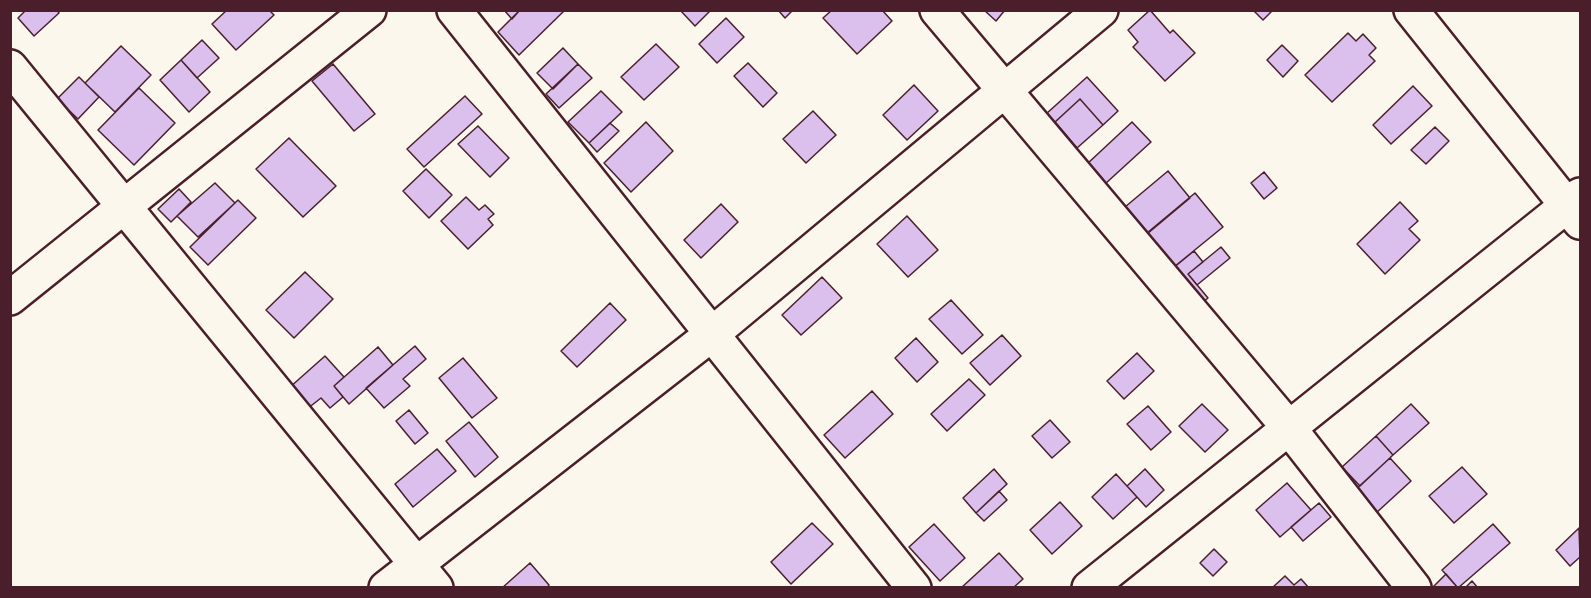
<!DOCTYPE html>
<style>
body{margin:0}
#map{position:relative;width:1591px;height:598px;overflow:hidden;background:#fbf7ec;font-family:"Balsamiq Sans",sans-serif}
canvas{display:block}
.frame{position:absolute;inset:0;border:12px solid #4a1f2b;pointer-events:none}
</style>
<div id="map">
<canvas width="1591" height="598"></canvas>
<div class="frame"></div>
</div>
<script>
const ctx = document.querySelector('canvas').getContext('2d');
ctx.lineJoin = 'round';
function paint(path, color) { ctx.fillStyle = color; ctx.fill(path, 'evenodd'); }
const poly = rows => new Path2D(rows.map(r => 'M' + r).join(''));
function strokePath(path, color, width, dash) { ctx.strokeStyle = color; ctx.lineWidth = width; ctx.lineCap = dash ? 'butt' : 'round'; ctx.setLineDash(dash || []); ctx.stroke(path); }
const building = poly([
 [26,10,57,10,59,13,34,36,18,18,26,10],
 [227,10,269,10,274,15,236,50,212,24,227,10],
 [504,10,520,10,512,19,504,10],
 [520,10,565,10,519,55,498,32,520,10],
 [680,10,711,10,695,26,680,10],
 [778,10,793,10,785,18,778,10],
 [832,10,882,10,892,21,857,54,823,18,832,10],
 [984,10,1005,10,996,21,984,10],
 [1150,10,1170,33,1173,30,1195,53,1165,81,1133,47,1138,42,1128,30,1150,10],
 [1253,10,1273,10,1263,20,1253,10],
 [726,18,744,37,717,63,699,44,726,18],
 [1348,33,1356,41,1363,34,1376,48,1369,55,1375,61,1332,102,1305,75,1348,33],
 [202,40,219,58,197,78,181,60,202,40],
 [656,44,679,67,644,100,621,77,656,44],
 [1282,45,1298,61,1283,77,1267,60,1282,45],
 [121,46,151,75,115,112,85,83,121,46],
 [563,48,578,64,553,89,537,73,563,48],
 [181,60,210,92,189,112,160,80,181,60],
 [748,63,777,93,763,107,734,76,748,63],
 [333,64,375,114,354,131,312,81,333,64],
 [578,64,592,78,559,108,546,94,578,64],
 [79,77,99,97,78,119,57,99,79,77],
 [1087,77,1118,111,1103,125,1080,99,1054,123,1046,114,1087,77],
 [914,85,938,111,907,140,883,115,914,85],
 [1413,86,1432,106,1391,144,1373,125,1413,86],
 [139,88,175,123,134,165,98,130,139,88],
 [601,91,622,112,589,143,568,122,601,91],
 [465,96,482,114,424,167,407,149,465,96],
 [1080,99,1103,125,1077,148,1055,122,1080,99],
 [813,111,836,135,806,163,783,139,813,111],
 [646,122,673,151,631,192,604,163,646,122],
 [1132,122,1151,142,1105,184,1087,164,1132,122],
 [610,123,619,131,597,152,589,143,610,123],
 [478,126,509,158,490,177,458,144,478,126],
 [1435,127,1449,141,1426,164,1411,150,1435,127],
 [289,138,336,186,303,217,256,169,289,138],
 [426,169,452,195,429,218,403,191,426,169],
 [1168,171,1190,198,1147,234,1125,207,1168,171],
 [1264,172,1277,188,1264,199,1251,183,1264,172],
 [215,183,235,203,198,237,177,216,215,183],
 [179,189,191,202,171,222,158,209,179,189],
 [1195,193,1223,227,1169,271,1141,238,1195,193],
 [466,197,479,210,485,205,494,214,488,219,493,225,468,249,441,221,466,197],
 [238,200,256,218,208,265,190,247,238,200],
 [1400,202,1418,221,1409,229,1420,240,1385,274,1357,244,1400,202],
 [721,204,738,222,701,258,684,240,721,204],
 [907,216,938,250,908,277,877,244,907,216],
 [1221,247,1230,258,1197,285,1188,274,1221,247],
 [1194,251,1203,262,1188,274,1208,298,1196,308,1167,273,1194,251],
 [305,272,333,299,294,338,266,310,305,272],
 [822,277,842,298,801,335,782,315,822,277],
 [951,300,983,335,962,354,929,319,951,300],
 [610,303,626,320,577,367,561,351,610,303],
 [1002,335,1021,356,990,385,970,363,1002,335],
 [916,338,938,362,917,382,895,358,916,338],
 [415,346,426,359,403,379,410,386,384,408,366,388,415,346],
 [378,347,393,365,349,404,334,386,378,347],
 [1137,353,1154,371,1124,399,1107,381,1137,353],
 [325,356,344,377,334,386,343,397,330,408,321,398,307,409,289,388,325,356],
 [463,358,497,398,472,418,439,378,463,358],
 [969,379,985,395,947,431,931,414,969,379],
 [872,391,893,414,845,458,824,435,872,391],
 [1202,404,1228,430,1205,452,1179,426,1202,404],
 [1411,404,1429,423,1393,455,1376,436,1411,404],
 [1148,406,1171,432,1151,450,1127,424,1148,406],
 [409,410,428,433,415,444,396,421,409,410],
 [1050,420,1070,442,1052,458,1032,436,1050,420],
 [469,422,498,457,475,477,446,441,469,422],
 [1376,436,1393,455,1360,486,1342,467,1376,436],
 [437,449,456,471,413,507,395,484,437,449],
 [1390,458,1411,481,1375,514,1354,491,1390,458],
 [1462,467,1487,494,1454,523,1429,496,1462,467],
 [994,469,1007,484,976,513,963,498,994,469],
 [1145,469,1164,490,1146,507,1127,486,1145,469],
 [1116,474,1137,497,1113,519,1092,497,1116,474],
 [1287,483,1311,510,1280,537,1256,510,1287,483],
 [999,491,1007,500,984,521,976,513,999,491],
 [1060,502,1082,526,1052,554,1030,530,1060,502],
 [1319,503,1331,517,1303,541,1291,527,1319,503],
 [812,523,833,544,791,584,771,562,812,523],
 [934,524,965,558,940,581,909,547,934,524],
 [1493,524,1510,543,1458,588,1442,570,1493,524],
 [1579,528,1580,557,1570,566,1556,550,1579,528],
 [1214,549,1227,562,1213,576,1200,563,1214,549],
 [999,553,1023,579,1013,588,961,588,999,553],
 [530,563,549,585,547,588,502,588,530,563],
 [1446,574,1458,588,1432,588,1446,574],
 [1285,576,1294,585,1301,579,1309,588,1272,588,1285,576],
 [1472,581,1478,588,1465,588,1472,581]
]);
const minor = poly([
 [454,10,914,588],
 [937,10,1289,428,1414,588],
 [1411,10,1580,222],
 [10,67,436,588],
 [10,298,369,10],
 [386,588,712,334,1101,10],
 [1089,588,1580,195]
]);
paint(building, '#dbbfed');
strokePath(building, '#4a1f2b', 1.5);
strokePath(minor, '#4a1f2b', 38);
strokePath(minor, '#fbf7ec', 33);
</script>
